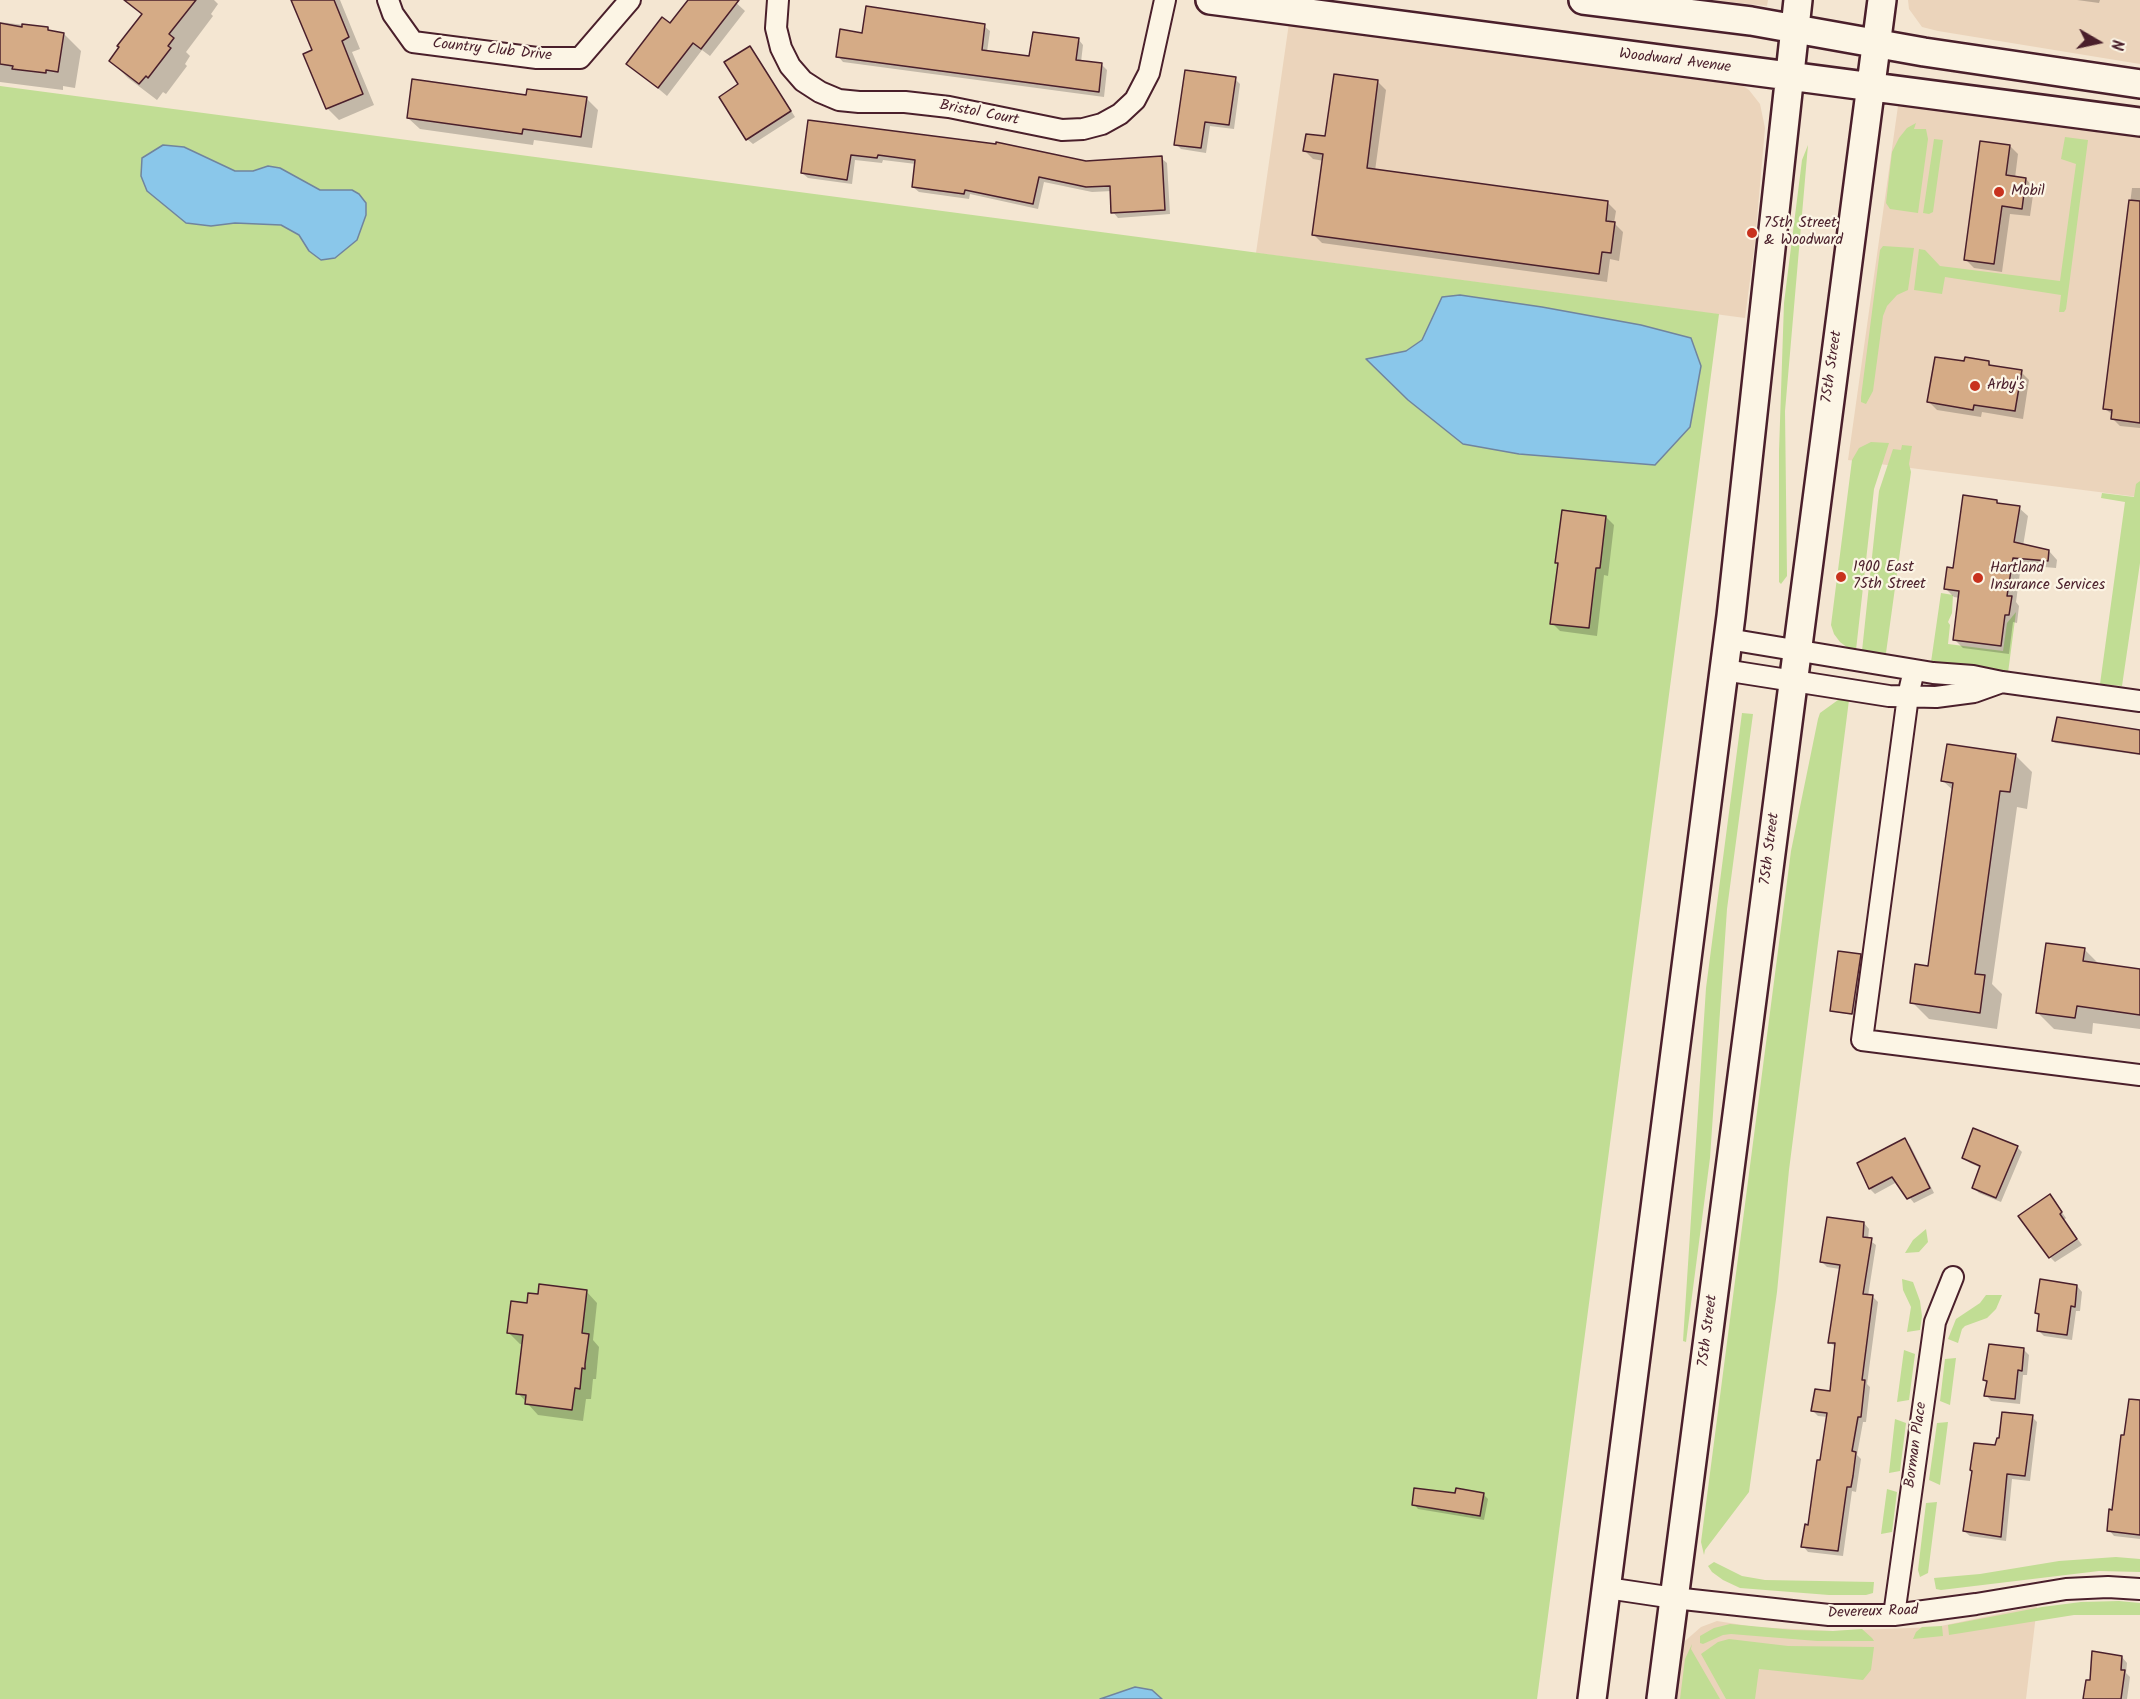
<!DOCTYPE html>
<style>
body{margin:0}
#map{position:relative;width:2140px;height:1699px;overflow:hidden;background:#f4e6d2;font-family:Kalam,sans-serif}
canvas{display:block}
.north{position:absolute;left:2068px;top:12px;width:60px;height:60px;-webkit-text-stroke:4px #fcf5e5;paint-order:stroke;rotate:99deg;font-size:16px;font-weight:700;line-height:24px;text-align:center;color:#4a1f2b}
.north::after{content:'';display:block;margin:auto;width:21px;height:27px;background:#4a1f2b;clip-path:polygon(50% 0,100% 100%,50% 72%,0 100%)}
</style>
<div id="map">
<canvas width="2140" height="1699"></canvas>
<div class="north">N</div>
</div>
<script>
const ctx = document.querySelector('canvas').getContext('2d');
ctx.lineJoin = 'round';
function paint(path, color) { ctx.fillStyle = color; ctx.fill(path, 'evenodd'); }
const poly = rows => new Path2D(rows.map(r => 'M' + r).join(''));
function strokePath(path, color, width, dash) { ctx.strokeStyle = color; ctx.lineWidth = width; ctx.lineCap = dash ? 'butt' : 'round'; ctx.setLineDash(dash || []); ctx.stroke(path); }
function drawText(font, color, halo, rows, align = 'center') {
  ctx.font = font + ' Kalam,sans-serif'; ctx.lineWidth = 4.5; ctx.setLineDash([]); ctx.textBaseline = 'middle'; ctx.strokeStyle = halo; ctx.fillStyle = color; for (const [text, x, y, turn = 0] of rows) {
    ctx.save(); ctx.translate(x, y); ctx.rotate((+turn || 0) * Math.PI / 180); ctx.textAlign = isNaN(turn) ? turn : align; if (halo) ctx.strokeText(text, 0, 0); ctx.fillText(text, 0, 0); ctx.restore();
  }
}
const built = poly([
 [1712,0,1768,0,1767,6],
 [1908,0,2140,0,2140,64,1938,31,1922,27,1909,9],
 [1289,23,1737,82,1749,90,1760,104,1765,128,1755,242,1745,318,1256,253],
 [1899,99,2140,135,2140,481,2138,497,1848,460],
 [2037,1606,2026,1699,1674,1699,1679,1662,1685,1641,1701,1627,1717,1621,1755,1627,1833,1631,1936,1627]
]);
const green = poly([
 [0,86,1719,314,1537,1699,0,1699],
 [1916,123,1914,129,1926,129,1928,139,1918,213,1890,209,1886,203,1892,152,1899,138,1907,128],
 [2065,137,2088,140,2066,309,2064,312,2059,312,2061,295,1945,277,1942,294,1914,290,1919,249,1925,250,1940,266,2060,281,2076,164,2061,159],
 [1934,139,1943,140,1933,212,1929,214,1923,213],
 [1808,145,1785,411,1787,576,1781,584,1779,582,1779,451,1784,303,1802,160],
 [1883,246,1914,248,1908,290,1897,295,1887,306,1883,316,1873,391,1866,404,1861,402,1861,397,1880,250],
 [1871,442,1889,443,1874,489,1856,650,1848,648,1840,642,1834,634,1831,625,1852,460,1859,448],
 [1902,445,1912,446,1909,464,1911,472,1886,653,1862,651,1879,491,1893,449,1901,450],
 [2140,481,2140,563,2122,686,2100,684,2125,502,2101,498,2102,493,2134,497,2136,484],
 [1941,593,1953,595,1952,613,1948,622,1950,625,1948,644,2003,651,2007,623,2016,612,2008,673,1936,668,1931,662],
 [1838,700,1849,700,1789,1170,1777,1292,1749,1492,1705,1550,1704,1555,1701,1542,1791,851,1818,719,1820,713],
 [1742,713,1753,714,1727,909,1710,1158,1686,1342,1683,1341,1706,988],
 [1926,1229,1928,1242,1919,1252,1905,1253,1913,1240],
 [1902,1279,1913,1282,1920,1301,1922,1316,1920,1330,1907,1332,1911,1307,1903,1290],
 [1986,1295,2002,1295,1996,1309,1987,1318,1965,1326,1962,1329,1958,1343,1948,1339,1956,1319,1980,1303],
 [1904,1350,1915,1354,1909,1400,1897,1402],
 [1956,1358,1950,1405,1940,1401,1945,1359],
 [1895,1419,1906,1423,1900,1471,1889,1473],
 [1948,1422,1940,1485,1929,1480,1937,1423],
 [1887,1489,1897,1492,1892,1532,1881,1534],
 [1937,1502,1928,1573,1920,1577,1918,1570,1926,1503],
 [2116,1557,2140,1559,2140,1572,2099,1571,1941,1590,1936,1589,1934,1578,1980,1574,2059,1561],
 [1714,1562,1742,1576,1765,1580,1874,1582,1873,1593,1866,1595,1829,1595,1740,1588,1723,1580,1712,1572,1708,1566],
 [2119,1601,2140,1603,2140,1615,2074,1615,1949,1635,1948,1625,2042,1607,2081,1602],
 [1730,1624,1793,1630,1833,1631,1862,1629,1872,1638,1874,1641,1817,1641,1731,1634,1723,1635,1703,1644,1700,1643,1700,1636,1714,1628],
 [1942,1626,1943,1636,1913,1639,1916,1632,1922,1627],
 [1729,1639,1788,1646,1874,1647,1871,1670,1863,1680,1759,1669,1755,1699,1726,1699,1701,1654,1718,1642],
 [1692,1644,1691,1649,1720,1699,1680,1699,1685,1659]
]);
const water = poly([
 [163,145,184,147,235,171,253,171,268,166,280,168,320,190,352,190,359,194,366,203,366,215,357,240,335,258,321,260,309,251,299,235,281,225,235,223,211,226,186,223,147,191,141,176,142,158,163,145],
 [1460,295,1542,307,1641,325,1691,338,1701,366,1690,427,1655,465,1519,454,1463,444,1408,400,1366,359,1406,351,1422,340,1442,297,1460,295],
 [1135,1687,1152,1690,1162,1699,1100,1699,1135,1687]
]);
const shadow = poly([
 [143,0,214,0,218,4,211,14,213,16,186,52,190,56,185,64,187,66,166,94,163,92,157,100,128,78,111,61,143,15],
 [293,0,340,0,360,49,352,52,374,105,339,120,327,108,314,51],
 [690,0,733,0,745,11,710,56,702,50,667,96,628,63,670,25],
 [2077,0,2100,0,2099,3],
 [0,22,48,28,51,32,64,34,81,51,75,88,63,86,63,90,0,82],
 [984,26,990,31,987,52,1030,58,1078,39,1083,45,1081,62,1102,65,1107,70,1104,97,843,62,838,56,864,34],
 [750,48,755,53,795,117,753,144,747,139],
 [1235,79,1240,84,1234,129,1210,126,1206,153,1181,149,1176,144],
 [1378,82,1386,90,1375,171,1607,202,1616,211,1614,223,1623,232,1619,261,1610,259,1607,282,1322,243,1314,235,1324,161,1313,159,1305,151,1326,138],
 [527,97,586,98,598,110,592,148,534,140,533,145,420,129,408,118],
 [809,121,1086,163,1161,158,1167,163,1170,214,1118,218,1113,212,1112,191,1092,192,1044,182,1038,209,970,194,969,199,919,192,913,187,916,164,883,160,882,163,855,160,852,184,808,178,802,173],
 [2010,146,2018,154,2015,178,2026,179,2034,188,2030,216,2010,214,2002,272,1974,268,1966,260],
 [2132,188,2140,188,2140,428,2120,426,2113,419,2113,415,2104,408],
 [1988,362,1994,368,2021,372,2029,380,2023,419,1982,412,1981,417,1937,410,1929,402,1965,363],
 [1997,501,2001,506,2019,508,2028,516,2023,546,2049,551,2057,560,2056,568,2021,565,2016,602,2019,606,2017,623,2013,622,2009,654,1963,648,1954,639,1960,598,1954,597,1945,588,1954,569],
 [1606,517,1614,525,1608,576,1604,575,1597,636,1560,631,1552,623,1559,565,1556,562],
 [2140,731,2140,755,2055,743,2053,741],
 [2015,755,2032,772,2027,809,2017,807,1992,984,2002,994,1997,1029,1929,1019,1912,1002,1929,967,1954,791,1943,781],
 [2084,949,2099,964,2140,970,2140,1029,2093,1023,2092,1034,2054,1029,2037,1012],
 [1860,956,1862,958,1854,1015,1834,1012,1832,1010],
 [1905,1140,1910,1145,1934,1193,1914,1203,1897,1182,1875,1194,1870,1189,1859,1163],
 [2017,1147,2022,1152,2001,1202,1979,1193,1973,1187,1981,1168,1970,1163,1964,1158],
 [2050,1196,2066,1218,2064,1220,2082,1245,2055,1262,2050,1257],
 [1864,1223,1869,1229,1868,1239,1876,1245,1868,1296,1873,1297,1878,1302,1867,1384,1870,1387,1866,1422,1863,1422,1857,1455,1861,1459,1856,1492,1852,1491,1843,1556,1808,1552,1803,1546,1809,1526,1828,1417,1818,1416,1813,1411,1831,1392,1836,1348,1830,1342,1840,1269,1827,1267,1822,1262],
 [2077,1286,2082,1292,2080,1311,2076,1311,2072,1340,2044,1336,2039,1331,2040,1317,2036,1313],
 [586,1291,597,1303,593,1340,599,1347,596,1379,593,1379,591,1399,586,1399,583,1421,538,1415,518,1393,524,1345,520,1344,509,1333,528,1305],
 [2024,1350,2029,1355,2027,1375,2023,1375,2020,1404,1991,1401,1986,1395,1988,1384,1984,1380],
 [2140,1407,2140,1539,2114,1536,2109,1530,2126,1437],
 [2032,1417,2037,1422,2030,1481,2012,1479,2006,1541,1970,1536,1964,1531,1996,1447],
 [1483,1494,1488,1499,1484,1520,1418,1509,1414,1504],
 [2122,1657,2127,1663,2126,1673,2130,1677,2127,1699,2085,1699,2091,1681]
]);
const building = poly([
 [124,0,196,0,169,34,174,38,168,46,171,48,148,78,146,76,139,84,109,61,119,47,117,46,142,14,124,0],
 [291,0,334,0,349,37,342,41,363,94,326,109,303,54,312,50,291,0],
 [688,0,739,0,701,49,693,43,658,88,626,64,662,17,670,23,688,0],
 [866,6,985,24,982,50,1029,56,1033,32,1079,38,1076,60,1102,63,1099,92,836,57,840,29,862,33,866,6],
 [0,23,22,27,22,24,48,27,48,30,64,33,58,72,46,70,46,73,12,69,13,66,0,64,0,23],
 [750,46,791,111,746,140,719,97,738,84,724,62,750,46],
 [1185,70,1236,77,1229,125,1205,122,1201,148,1174,145,1185,70],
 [1334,74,1378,80,1367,168,1608,201,1606,221,1615,222,1611,253,1602,252,1599,274,1312,235,1323,154,1303,151,1306,134,1325,136,1334,74],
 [412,79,526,95,527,89,587,97,581,137,523,129,522,134,407,118,412,79],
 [808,120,996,144,996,142,1086,161,1162,156,1165,210,1111,213,1110,186,1086,187,1039,177,1033,204,965,190,964,194,912,187,915,160,878,155,877,158,851,155,847,180,801,173,808,120],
 [1980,141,2010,145,2006,175,2026,178,2022,209,2002,206,1994,264,1964,260,1980,141],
 [2129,200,2140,201,2140,423,2111,419,2112,410,2103,409,2129,200],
 [1935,357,1964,361,1965,357,1989,361,1989,365,2022,370,2015,411,1974,405,1973,410,1927,402,1935,357],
 [1963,495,1997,500,1997,503,2020,506,2014,542,2049,550,2048,561,2013,558,2007,596,2012,596,2009,615,2005,615,2001,646,1953,640,1959,591,1944,589,1947,567,1953,568,1963,495],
 [1562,510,1606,516,1600,568,1596,568,1589,628,1550,624,1558,563,1555,563,1562,510],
 [2057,717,2140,730,2140,754,2052,741,2057,717],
 [1947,744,2016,754,2010,792,2000,791,1975,974,1985,975,1980,1013,1910,1003,1915,964,1928,966,1953,783,1941,781,1947,744],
 [2046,943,2085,948,2083,961,2140,969,2140,1015,2077,1006,2075,1018,2036,1013,2046,943],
 [1838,951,1861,954,1852,1014,1830,1011,1838,951],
 [1973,1128,2018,1146,1996,1198,1972,1188,1980,1166,1962,1158,1973,1128],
 [1905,1138,1930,1188,1907,1199,1892,1177,1869,1189,1857,1163,1905,1138],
 [2050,1194,2062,1212,2060,1214,2077,1239,2049,1258,2018,1216,2050,1194],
 [1827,1217,1864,1222,1863,1237,1872,1238,1863,1294,1873,1295,1862,1380,1865,1380,1861,1417,1858,1417,1852,1451,1856,1452,1853,1476,1851,1487,1847,1487,1838,1551,1801,1547,1805,1524,1808,1525,1817,1460,1820,1460,1827,1413,1811,1411,1815,1389,1830,1391,1835,1343,1828,1343,1840,1265,1820,1262,1827,1217],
 [2040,1279,2077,1285,2075,1307,2071,1306,2067,1335,2037,1331,2039,1314,2035,1313,2040,1279],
 [539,1284,587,1290,582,1333,589,1334,585,1364,585,1369,582,1368,580,1389,575,1388,572,1410,525,1404,526,1395,516,1394,523,1335,507,1333,511,1301,527,1303,528,1293,538,1294,539,1284],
 [1989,1344,2024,1348,2022,1371,2018,1370,2015,1399,1984,1396,1987,1381,1983,1380,1989,1344],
 [2129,1399,2140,1400,2140,1535,2107,1531,2109,1509,2112,1510,2121,1435,2124,1435,2129,1399],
 [2002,1412,2033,1415,2025,1476,2007,1474,2001,1537,1963,1531,1972,1471,1970,1470,1974,1443,1995,1445,1997,1438,1999,1438,2002,1412],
 [1414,1488,1455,1493,1456,1488,1484,1493,1480,1516,1412,1505,1414,1488],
 [2092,1651,2122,1656,2121,1670,2125,1670,2121,1699,2083,1699,2086,1680,2090,1680,2092,1651]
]);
const minor = poly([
 [388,0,393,14,413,42,537,58,580,58,630,0],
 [778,0,776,28,781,48,790,66,803,81,820,92,839,100,859,102,905,102,949,107,1062,130,1083,129,1102,124,1120,114,1135,100,1149,73,1165,0],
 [1728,639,1933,673,1973,676,2002,682,2140,701],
 [1724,670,1889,696,1936,697,1974,692,2002,682],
 [1914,670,1908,696,1862,1040,2140,1075],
 [1607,1588,1674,1598,1829,1615,1894,1615,1976,1604,2066,1589,2108,1587,2140,1589],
 [1894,1615,1935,1322,1953,1277]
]);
const secondary = poly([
 [1210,0,2140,122],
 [1583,0,1751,21,1924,52,2140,84],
 [1592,1699,1731,616,1798,0],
 [1661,1699,1882,0]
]);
const markers = [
 [1999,192,6,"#c8321e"],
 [1752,233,6,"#c8321e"],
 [1975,386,6,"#c8321e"],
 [1841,577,6,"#c8321e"],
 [1978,578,6,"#c8321e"]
];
const streetNames = [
 ["Country Club Drive",492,51,6],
 ["Woodward Avenue",1675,62,7],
 ["Bristol Court",979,114,11],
 ["75th Street",1833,367,-82],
 ["75th Street",1771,849,-83],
 ["75th Street",1709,1331,-83],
 ["Borman Place",1917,1445,-82],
 ["Devereux Road",1873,1613,-2]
];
const poiNames = [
 ["Mobil",2011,192],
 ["75th Street",1764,224],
 ["& Woodward",1764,241],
 ["Arby's",1987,386],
 ["1900 East",1853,568],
 ["75th Street",1853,585],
 ["Hartland",1990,569],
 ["Insurance Services",1990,586]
];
paint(built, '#ebd4bb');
paint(green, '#c1dd94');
paint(water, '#8ac7ea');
strokePath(water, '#70849e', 1.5);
paint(shadow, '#0003');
paint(building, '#d5ab86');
strokePath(building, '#4a1f2b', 1.5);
strokePath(minor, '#4a1f2b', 24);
strokePath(secondary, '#4a1f2b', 32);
strokePath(minor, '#fcf5e5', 20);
strokePath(secondary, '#fcf5e5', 27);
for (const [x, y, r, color] of markers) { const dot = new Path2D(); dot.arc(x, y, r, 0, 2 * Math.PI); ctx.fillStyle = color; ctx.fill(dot); strokePath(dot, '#fcf5e5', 2); }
drawText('15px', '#4a1f2b', '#fcf5e5', streetNames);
drawText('15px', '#4a1f2b', '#fcf5e5', poiNames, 'left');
</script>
